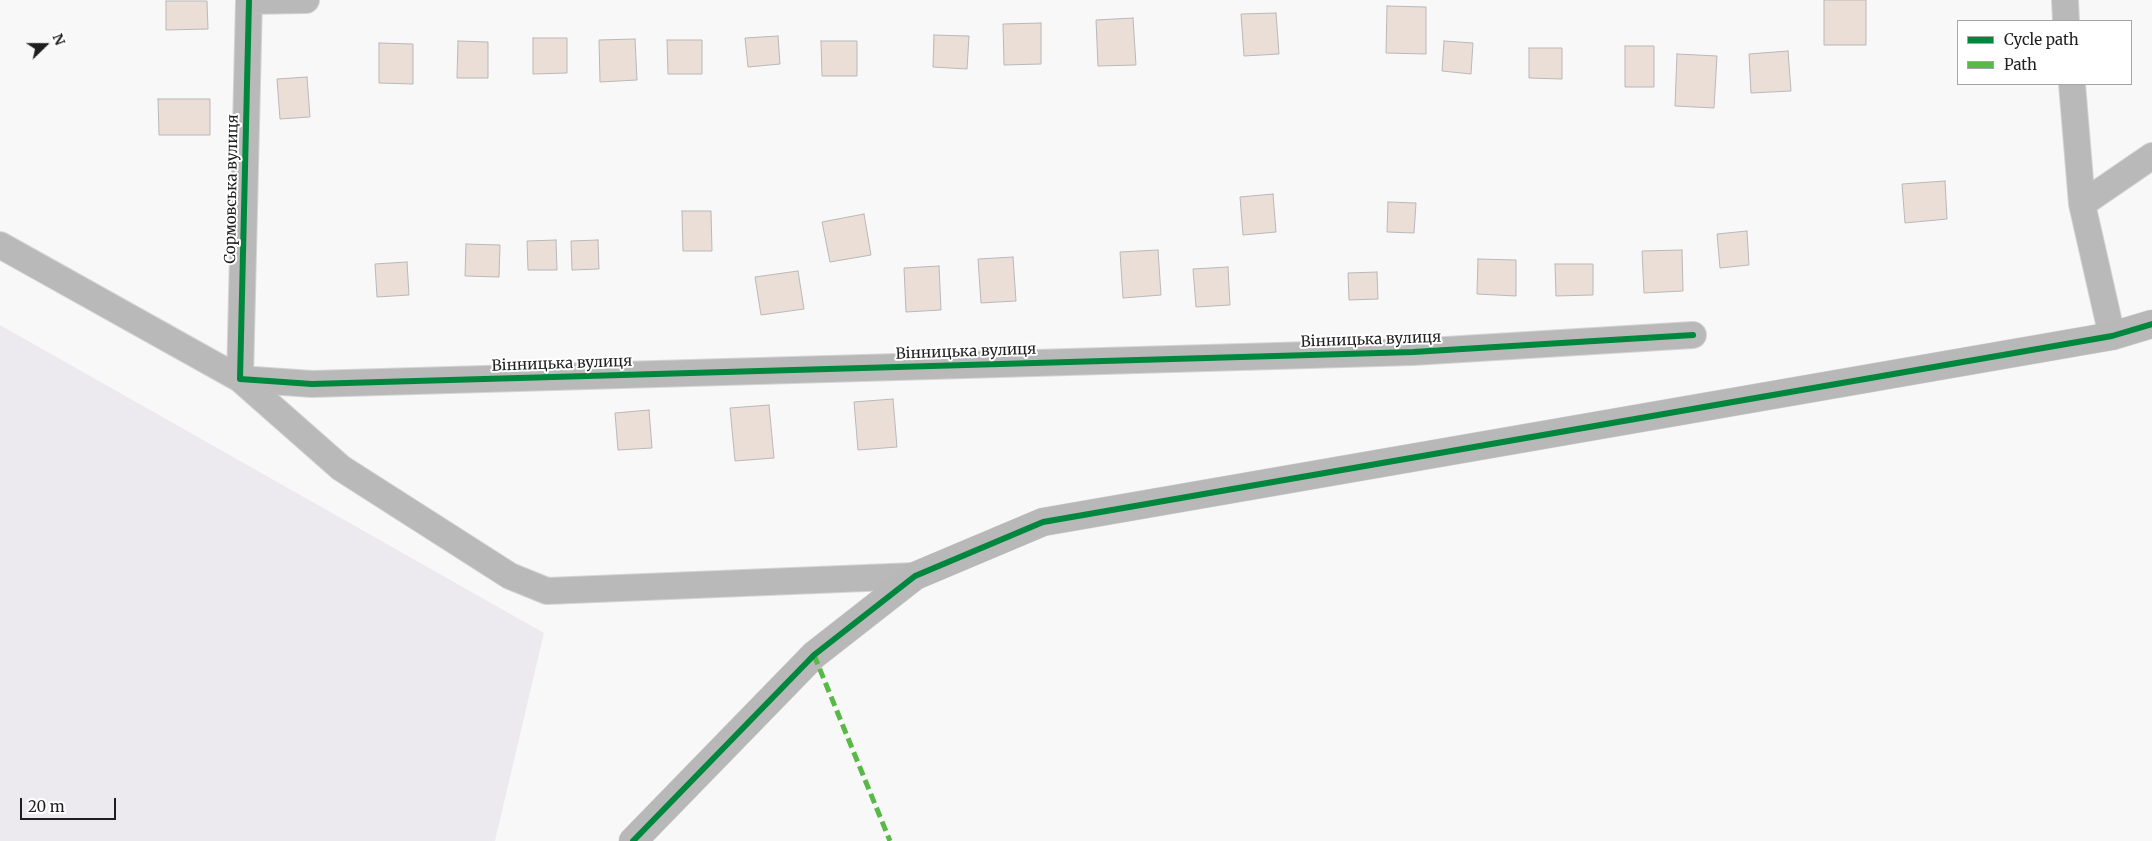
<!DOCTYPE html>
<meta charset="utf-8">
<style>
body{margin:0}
#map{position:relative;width:2152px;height:841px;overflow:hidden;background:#f9f8f9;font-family:Merriweather,serif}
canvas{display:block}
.legend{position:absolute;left:1957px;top:20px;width:175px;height:65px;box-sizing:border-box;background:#fff;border:1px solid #a5a5a5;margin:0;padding:6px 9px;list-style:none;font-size:15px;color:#1e1e1f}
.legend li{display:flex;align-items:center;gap:10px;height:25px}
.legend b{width:25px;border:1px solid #a5a5a5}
.north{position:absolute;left:20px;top:20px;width:50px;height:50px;-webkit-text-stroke:4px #fff;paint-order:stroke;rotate:68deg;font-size:14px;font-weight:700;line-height:20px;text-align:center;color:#1e1e1f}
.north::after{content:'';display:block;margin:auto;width:18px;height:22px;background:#1e1e1f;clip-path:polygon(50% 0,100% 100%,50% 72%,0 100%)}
.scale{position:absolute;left:20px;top:798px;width:96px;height:22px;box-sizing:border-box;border:2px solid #1e1e1f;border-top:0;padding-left:6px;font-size:15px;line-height:18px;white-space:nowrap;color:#1e1e1f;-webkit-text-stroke:4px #fff;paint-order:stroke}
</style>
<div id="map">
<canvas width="2152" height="841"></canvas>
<ul class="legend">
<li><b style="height:6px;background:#00873e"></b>Cycle path</li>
<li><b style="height:6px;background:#58b947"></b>Path</li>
</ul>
<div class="north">N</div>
<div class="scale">20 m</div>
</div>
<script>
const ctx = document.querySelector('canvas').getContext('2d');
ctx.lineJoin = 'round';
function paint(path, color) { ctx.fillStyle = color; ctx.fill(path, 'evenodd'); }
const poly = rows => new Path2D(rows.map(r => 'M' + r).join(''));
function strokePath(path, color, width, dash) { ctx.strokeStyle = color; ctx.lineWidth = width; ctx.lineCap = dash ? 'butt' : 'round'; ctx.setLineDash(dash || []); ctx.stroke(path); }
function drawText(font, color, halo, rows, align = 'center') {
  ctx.font = font + ' Merriweather,serif'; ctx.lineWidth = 4; ctx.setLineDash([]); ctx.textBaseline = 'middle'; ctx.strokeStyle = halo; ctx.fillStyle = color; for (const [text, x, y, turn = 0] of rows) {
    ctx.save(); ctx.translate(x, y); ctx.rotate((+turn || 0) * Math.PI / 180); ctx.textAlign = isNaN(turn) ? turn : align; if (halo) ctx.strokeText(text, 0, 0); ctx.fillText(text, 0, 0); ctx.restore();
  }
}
const built = poly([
 [0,325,544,633,495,841,0,841]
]);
const building = poly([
 [1824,0,1866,0,1866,45,1824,45,1824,0],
 [166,1,207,1,208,29,166,30,166,1],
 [1387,6,1426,7,1426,54,1386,53,1387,6],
 [1276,13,1279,54,1244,56,1241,14,1276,13],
 [1133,18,1136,65,1098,66,1096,20,1133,18],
 [1041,23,1041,64,1004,65,1003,24,1041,23],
 [934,35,969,36,967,69,933,67,934,35],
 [778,36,780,64,748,67,745,38,778,36],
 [533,38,567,38,567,73,533,74,533,38],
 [635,39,637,80,600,82,599,40,635,39],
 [667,40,702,40,702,74,668,74,667,40],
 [458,41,488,42,488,78,457,78,458,41],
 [821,41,857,41,857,76,822,76,821,41],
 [1444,41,1473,43,1471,74,1442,71,1444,41],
 [379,43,413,44,413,84,379,83,379,43],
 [1625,46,1654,46,1654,87,1625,87,1625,46],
 [1529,48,1562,48,1562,79,1529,78,1529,48],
 [1788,51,1791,91,1751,93,1749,54,1788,51],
 [1677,54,1717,56,1714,108,1675,106,1677,54],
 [307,77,310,117,280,119,277,79,307,77],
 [158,99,210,99,210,135,159,135,158,99],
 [1945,181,1947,219,1905,223,1902,184,1945,181],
 [1273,194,1276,232,1243,235,1240,197,1273,194],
 [1388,202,1416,203,1414,233,1387,232,1388,202],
 [682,211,711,211,712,251,683,251,682,211],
 [864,214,871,255,830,262,822,222,864,214],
 [1747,231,1749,265,1720,268,1717,234,1747,231],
 [556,240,557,270,528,270,527,241,556,240],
 [598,240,599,269,572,270,571,241,598,240],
 [466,244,500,245,499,277,465,276,466,244],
 [1158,250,1161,295,1123,298,1120,252,1158,250],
 [1682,250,1683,291,1644,293,1642,251,1682,250],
 [1013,257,1016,301,981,303,978,259,1013,257],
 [1478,259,1516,260,1516,296,1477,294,1478,259],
 [407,262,409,295,377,297,375,264,407,262],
 [1555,264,1593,264,1593,295,1556,296,1555,264],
 [939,266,941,310,906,312,904,268,939,266],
 [1228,267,1230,305,1196,307,1193,269,1228,267],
 [798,271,804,309,761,315,755,277,798,271],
 [1377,272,1378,299,1349,300,1348,273,1377,272],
 [893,399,897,447,858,450,854,402,893,399],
 [769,405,774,458,735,461,730,408,769,405],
 [649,410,652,448,618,450,615,413,649,410]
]);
const street = poly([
 [249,0,240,379,312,384,1413,352,1693,335],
 [2065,0,2066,21],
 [249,1,306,0],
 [2072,84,2082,204,2112,336],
 [2082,204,2152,156],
 [0,245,240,379,341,468,510,576,547,591,915,576]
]);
const secondary = poly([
 [633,841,814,655,915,576,1043,522,2112,336,2152,324]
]);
const quiet = poly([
 [814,655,890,841]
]);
const cycleway = poly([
 [249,0,240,379,312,384,1413,352,1693,335],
 [633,841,814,655,915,576,1043,522,2112,336,2152,324]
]);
const streetNames = [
 ["Сормовська вулиця",232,189,-89],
 ["Вінницька вулиця",1371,340,-2],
 ["Вінницька вулиця",966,352,-2],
 ["Вінницька вулиця",562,364,-2]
];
paint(built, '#edeaef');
paint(building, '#eaded7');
strokePath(building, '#b9b8b8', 1);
strokePath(street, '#d6d5d6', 28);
strokePath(secondary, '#d6d5d6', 29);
strokePath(street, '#b9b9b9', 26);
strokePath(secondary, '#b9b8b9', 28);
strokePath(quiet, '#58b947', 5, [10, 5]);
strokePath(cycleway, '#00873e', 6);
drawText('15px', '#1e1e1f', '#fff', streetNames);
</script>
